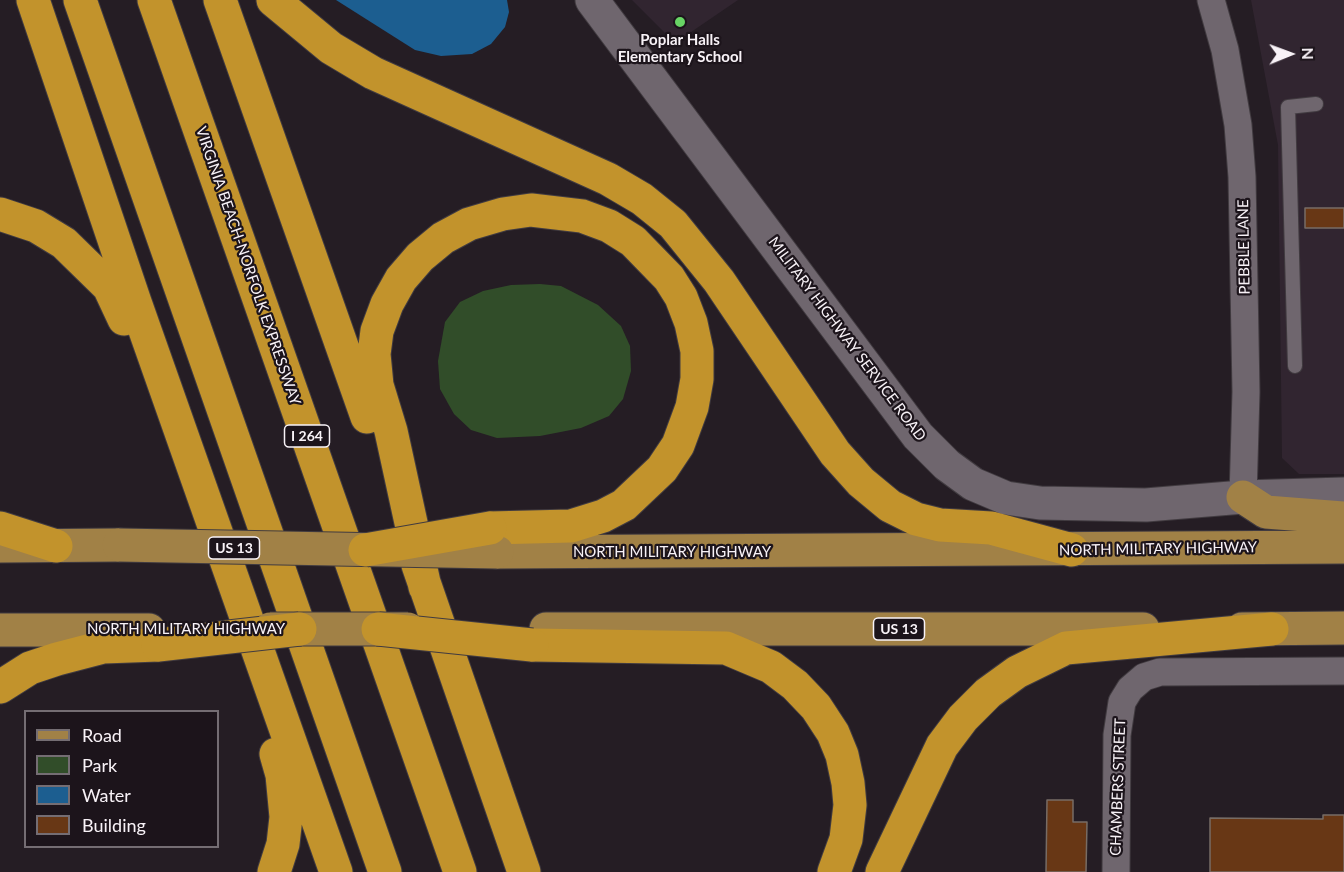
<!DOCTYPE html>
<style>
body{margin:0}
#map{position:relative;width:1344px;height:872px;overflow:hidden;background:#251d24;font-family:Lato,sans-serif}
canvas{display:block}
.legend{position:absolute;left:24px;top:710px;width:195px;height:138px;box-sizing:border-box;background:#1c141b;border:2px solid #746d73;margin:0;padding:8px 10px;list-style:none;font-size:18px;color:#f8f2f7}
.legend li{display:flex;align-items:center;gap:12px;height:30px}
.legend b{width:30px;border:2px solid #746d73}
.north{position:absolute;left:1260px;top:24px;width:60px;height:60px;-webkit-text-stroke:4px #1c141b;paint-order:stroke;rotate:89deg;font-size:16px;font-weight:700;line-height:24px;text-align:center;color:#f8f2f7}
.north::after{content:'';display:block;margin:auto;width:21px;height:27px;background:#f8f2f7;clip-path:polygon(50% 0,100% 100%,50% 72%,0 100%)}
</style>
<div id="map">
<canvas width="1344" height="872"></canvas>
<ul class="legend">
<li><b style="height:8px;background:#a18146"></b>Road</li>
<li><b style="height:16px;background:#314d29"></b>Park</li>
<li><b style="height:16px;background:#1c5e90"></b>Water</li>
<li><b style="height:16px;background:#683715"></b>Building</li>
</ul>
<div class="north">N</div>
</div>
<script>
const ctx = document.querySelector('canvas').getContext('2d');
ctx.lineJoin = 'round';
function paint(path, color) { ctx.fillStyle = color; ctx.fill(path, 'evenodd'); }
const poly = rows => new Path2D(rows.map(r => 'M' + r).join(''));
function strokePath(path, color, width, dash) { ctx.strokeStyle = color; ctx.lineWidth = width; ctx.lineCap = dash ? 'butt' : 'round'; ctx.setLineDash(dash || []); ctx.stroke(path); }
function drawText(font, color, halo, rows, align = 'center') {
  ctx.font = font + ' Lato,sans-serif'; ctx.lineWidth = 4.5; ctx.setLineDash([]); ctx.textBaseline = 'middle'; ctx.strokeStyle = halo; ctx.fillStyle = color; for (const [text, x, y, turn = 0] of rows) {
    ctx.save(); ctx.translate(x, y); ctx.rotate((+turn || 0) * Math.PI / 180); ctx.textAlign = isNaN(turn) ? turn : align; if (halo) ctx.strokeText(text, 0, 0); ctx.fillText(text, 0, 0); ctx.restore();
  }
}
const built = poly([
 [632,0,738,0,675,43],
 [1251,0,1344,0,1344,474,1299,474,1282,458,1278,145]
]);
const green = poly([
 [540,284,561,286,598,305,621,326,630,346,631,371,623,399,609,416,581,428,540,436,497,438,471,430,454,414,440,389,438,361,445,322,460,302,483,291,511,285]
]);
const water = poly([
 [336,0,507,0,509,12,505,27,491,44,472,54,441,56,415,50]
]);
const building = poly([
 [1305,208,1344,208,1344,228,1305,228,1305,208],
 [1047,800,1073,800,1073,822,1087,822,1086,872,1046,872,1047,800],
 [1323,815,1344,815,1344,872,1210,872,1210,818,1323,819,1323,815]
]);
const service = poly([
 [1295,366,1288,107,1316,104]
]);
const minor = poly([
 [1211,0,1225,50,1238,125,1242,177,1246,392,1243,497],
 [1116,872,1117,735,1122,702,1130,689,1144,677,1160,672,1344,671]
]);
const tertiary = poly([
 [592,0,918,436,947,465,973,484,1006,498,1040,503,1146,505,1243,497,1344,494]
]);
const primary = poly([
 [1243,497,1266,512,1344,518],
 [0,546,119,545],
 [497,552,1344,547],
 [546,629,1143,629],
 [1242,629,1344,628],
 [0,630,149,630]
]);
const motorway = poly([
 [33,0,135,302,336,872],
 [80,0,385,872],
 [154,0,460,872],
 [220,0,367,417],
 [273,0,331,48,373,73,608,179,642,199,673,224,719,281,835,453,861,482,890,506,916,519,940,525,991,528,1072,550],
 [0,214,36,226,64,243,109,287,124,319],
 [0,528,56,546],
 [418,565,524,872],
 [425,587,391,431,377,385,374,354,377,331,387,304,401,279,420,257,443,238,469,224,503,214,531,210,582,216,609,226,633,241,669,278,681,297,691,323,697,351,697,379,692,407,678,445,662,469,624,505,603,516,571,526,490,528],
 [532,645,726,648,771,667,795,685,816,707,833,733,842,755,848,783,850,805,846,839,834,872],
 [0,687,30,668,57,659,103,647,158,645],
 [274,872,283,844,286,817,282,775,276,754],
 [882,872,942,746,963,718,988,693,1017,672,1066,648,1272,629]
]);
const primaryBridge = poly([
 [119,545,497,552],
 [270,629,408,629]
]);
const motorwayBridge = poly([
 [365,550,490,528],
 [378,629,532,645],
 [158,645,300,629]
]);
const markers = [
 [680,22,6,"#68d465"]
];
const shields = [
 [307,436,45],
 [234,548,51],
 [899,629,51]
];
const shieldNames = [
 ["I 264",307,436],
 ["US 13",234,548],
 ["US 13",899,629]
];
const poiNames = [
 ["Poplar Halls",680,40],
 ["Elementary School",680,57]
];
const streetNames = [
 ["PEBBLE LANE",1244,247,-91],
 ["VIRGINIA BEACH-NORFOLK EXPRESSWAY",248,266,71],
 ["MILITARY HIGHWAY SERVICE ROAD",847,339,53],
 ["NORTH MILITARY HIGHWAY",1158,549,-1],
 ["NORTH MILITARY HIGHWAY",672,552],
 ["NORTH MILITARY HIGHWAY",186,629],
 ["CHAMBERS STREET",1118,787,-88]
];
paint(built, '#312530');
paint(green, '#314d29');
paint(water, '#1c5e90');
paint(building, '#683715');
strokePath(building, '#776c65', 1.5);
strokePath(service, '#413b40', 16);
strokePath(minor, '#413b40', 29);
strokePath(tertiary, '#413b40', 35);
strokePath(primary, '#413b40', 35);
strokePath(motorway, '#413b40', 35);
strokePath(service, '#6f666e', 14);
strokePath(minor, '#6f666e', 27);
strokePath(tertiary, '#6f666e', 33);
strokePath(primary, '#a18146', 33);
strokePath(motorway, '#c2932c', 33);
strokePath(primaryBridge, '#413b40', 35, []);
strokePath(motorwayBridge, '#413b40', 35, []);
strokePath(primaryBridge, '#a18146', 33);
strokePath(motorwayBridge, '#c2932c', 33);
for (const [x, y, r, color] of markers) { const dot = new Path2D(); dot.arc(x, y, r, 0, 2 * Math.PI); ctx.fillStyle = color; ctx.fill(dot); strokePath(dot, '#1c141b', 2); }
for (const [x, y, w] of shields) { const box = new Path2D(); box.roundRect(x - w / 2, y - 11, w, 22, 4.5); ctx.fillStyle = '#1c141b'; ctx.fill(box); strokePath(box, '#f8f2f7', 1.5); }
drawText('bold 14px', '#f8f2f7', null, shieldNames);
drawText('bold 15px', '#f8f2f7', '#1c141b', poiNames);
drawText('15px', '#f8f2f7', '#1c141b', streetNames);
</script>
